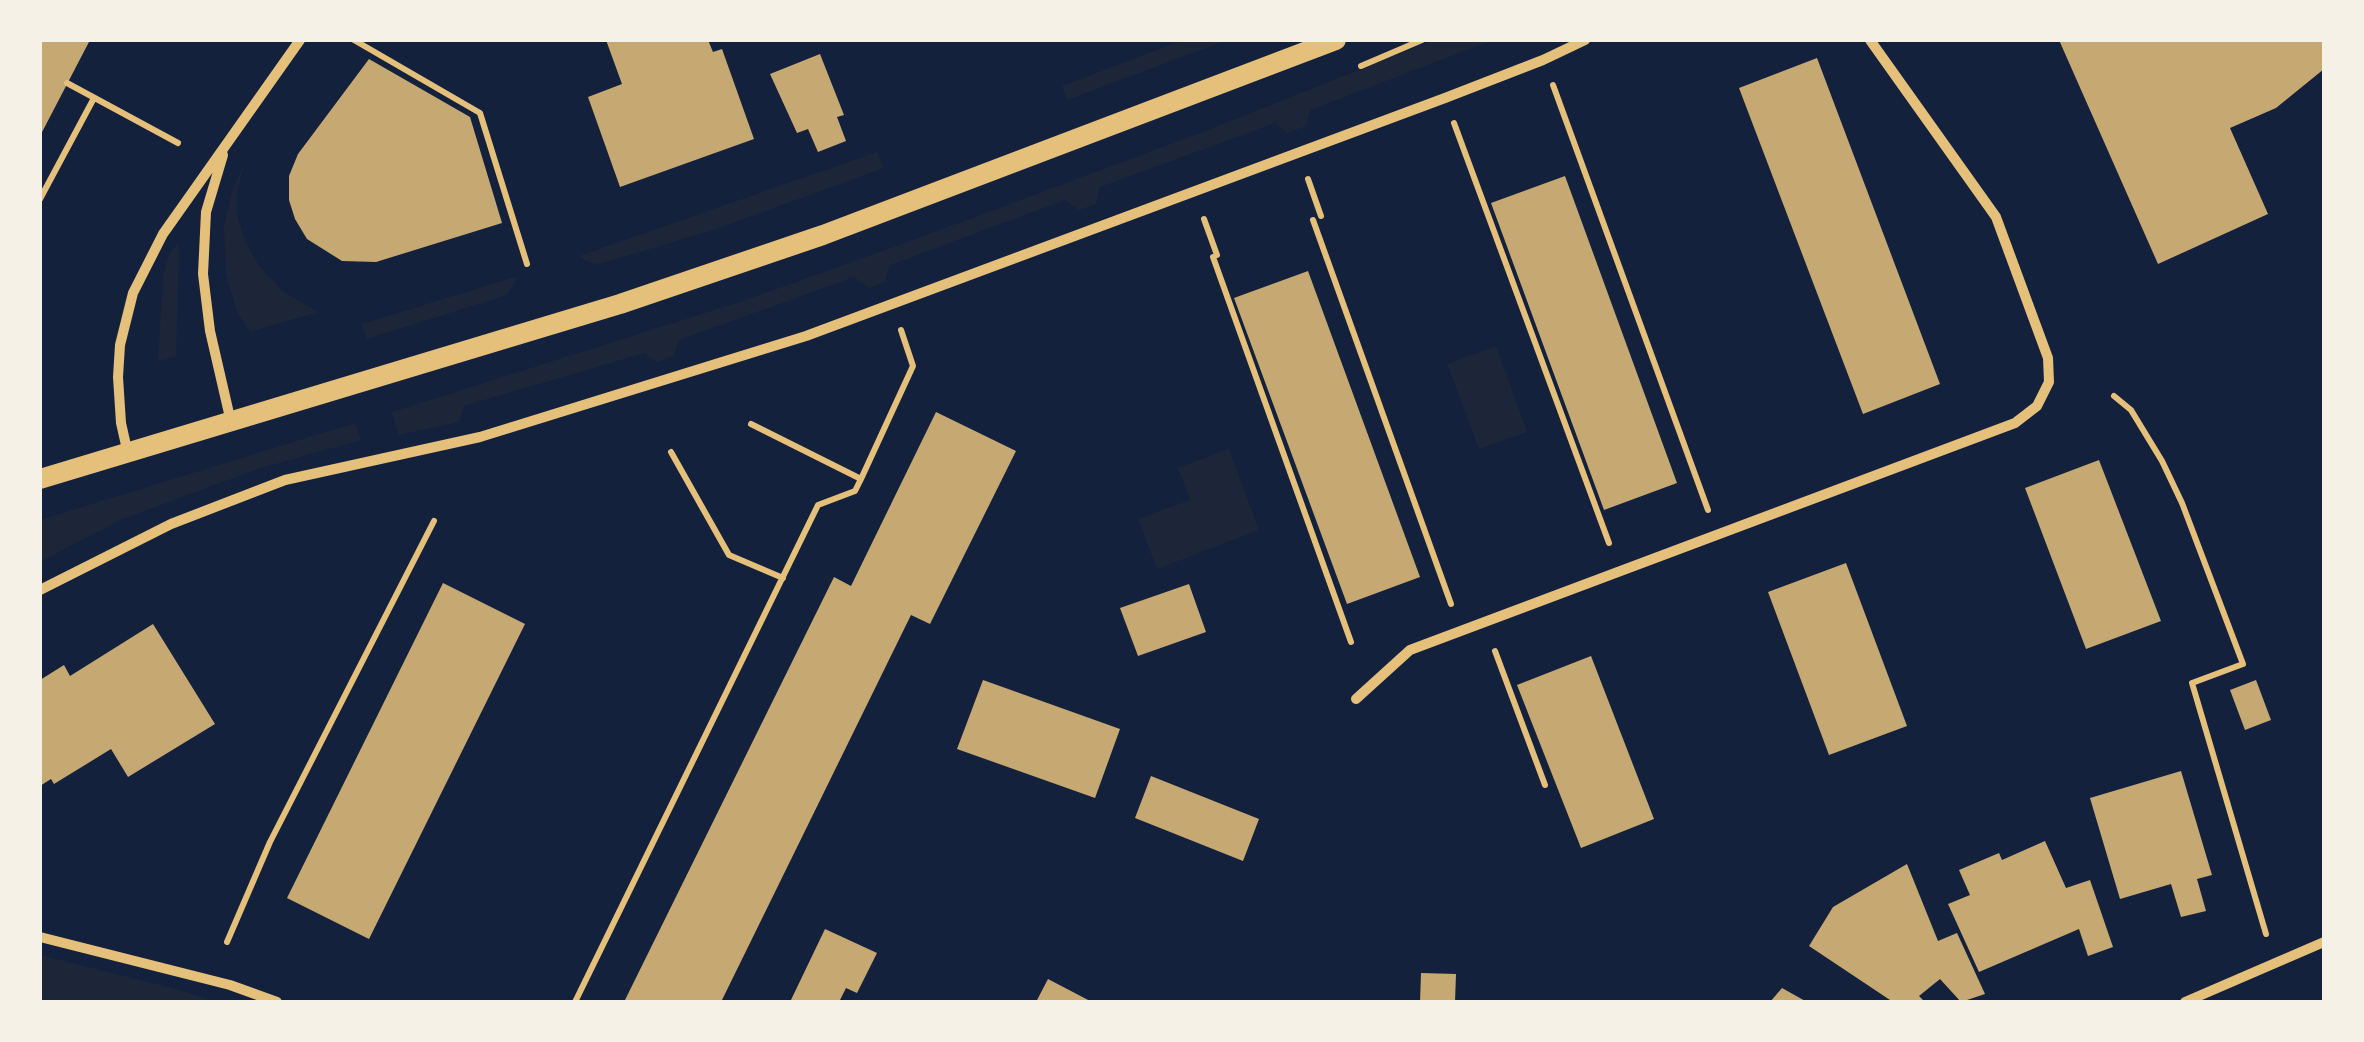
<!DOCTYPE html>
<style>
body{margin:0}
#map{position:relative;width:2364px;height:1042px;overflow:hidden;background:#14213d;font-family:"Space Grotesk",sans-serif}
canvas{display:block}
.frame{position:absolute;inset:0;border:42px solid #f6f1e7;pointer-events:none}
</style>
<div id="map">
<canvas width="2364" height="1042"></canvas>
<div class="frame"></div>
</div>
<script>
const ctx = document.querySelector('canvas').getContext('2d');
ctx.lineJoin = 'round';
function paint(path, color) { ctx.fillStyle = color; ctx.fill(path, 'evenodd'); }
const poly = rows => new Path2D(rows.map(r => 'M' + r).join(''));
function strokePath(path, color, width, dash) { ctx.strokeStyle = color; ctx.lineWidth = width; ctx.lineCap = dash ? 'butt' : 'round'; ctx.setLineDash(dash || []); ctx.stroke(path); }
const green = poly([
 [1183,40,1227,40,1067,100,1062,86],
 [1434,40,1493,40,1310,110,1306,126,1287,133,1275,123,1100,187,1096,204,1079,210,1065,200,890,265,885,282,869,288,854,277,679,340,674,356,657,362,644,353,464,406,459,422,399,435,392,412,743,301,905,243,1203,132],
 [877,152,884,168,710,231,599,264,587,262,579,256],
 [244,165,237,191,237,213,245,242,258,264,282,291,318,312,250,332,237,312,226,275,224,225,233,188],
 [179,242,176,357,158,361,163,276,169,254],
 [518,276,507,295,367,339,362,324],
 [1496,346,1527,432,1479,449,1447,364],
 [355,423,361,440,258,469,120,520,40,562,40,520],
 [1229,449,1259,530,1157,569,1138,519,1190,500,1178,468],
 [40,955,176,989,218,1002,40,1002]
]);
const building = poly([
 [40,40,90,40,40,136],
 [606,40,708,40,713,52,722,49,754,139,620,187,588,97,622,84],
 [2059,40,2324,40,2324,69,2276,108,2230,128,2268,214,2158,264],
 [820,54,844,115,837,117,846,141,818,152,808,129,797,133,770,74],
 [1817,58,1940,384,1863,414,1739,88],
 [369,59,470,117,502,223,376,262,342,261,307,239,295,219,289,200,289,176,298,154],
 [1565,176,1677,483,1604,510,1491,203],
 [1308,271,1420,577,1347,604,1234,298],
 [936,412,1016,451,930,624,911,615,721,1002,624,1002,834,577,851,586],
 [2099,460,2161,621,2086,649,2025,488],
 [1846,563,1907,726,1829,755,1768,592],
 [443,583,525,624,369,939,287,898],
 [1189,584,1206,632,1138,656,1120,608],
 [153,624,215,724,128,777,111,749,54,784,51,779,40,786,40,680,64,665,70,676],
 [1591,656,1654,819,1581,848,1517,685],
 [983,680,1120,729,1095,798,957,749],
 [2256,680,2271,720,2245,730,2230,690],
 [2181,771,2212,875,2197,879,2206,911,2181,917,2171,884,2120,899,2090,798],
 [1151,776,1259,819,1243,861,1135,818],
 [2045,841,2066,888,2090,880,2113,947,2088,956,2079,929,1979,972,1948,904,1970,895,1959,870,1999,853,2002,860],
 [1907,864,1938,941,1957,933,1985,994,1961,1002,1940,979,1919,996,1925,1002,1893,1002,1809,946,1833,907],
 [825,929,877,953,857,993,846,988,839,1002,790,1002],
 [1421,973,1456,974,1455,1002,1420,1002],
 [1048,979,1092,1002,1036,1002],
 [1782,988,1807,1002,1770,1002]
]);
const path = poly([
 [354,40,480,113,527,264],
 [1361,66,1422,40],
 [67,83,178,143],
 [1553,85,1708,510],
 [1454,123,1609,543],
 [1308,179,1321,216],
 [40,199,94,98],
 [1204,219,1217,255],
 [1313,220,1451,604],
 [1213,257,1351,642],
 [2114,396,2131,410,2162,461,2182,503,2243,664,2192,683,2266,934],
 [751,424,861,479],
 [671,452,729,555,783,578],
 [1495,651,1545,785],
 [227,942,270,842,434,521],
 [575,1002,818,505,855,491,861,479,913,366,901,330]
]);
const minor = poly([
 [223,155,206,212,203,274,210,331,231,422],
 [128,454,121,423,118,377,120,345,133,293,163,234,300,40],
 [40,590,171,524,285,480,480,437,806,336,1445,98,1543,60,1585,40],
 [1356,699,1410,650,2015,423,2037,406,2049,382,2048,358,1996,217,1870,40],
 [40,937,230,985,277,1002],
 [2185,1002,2324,942]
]);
const secondary = poly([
 [40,479,620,304,823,235,1336,40]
]);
paint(green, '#1d2539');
paint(building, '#c6a872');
strokePath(path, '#e5c07b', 6);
strokePath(minor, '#e5c07b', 10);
strokePath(secondary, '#e5c07b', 20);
</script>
